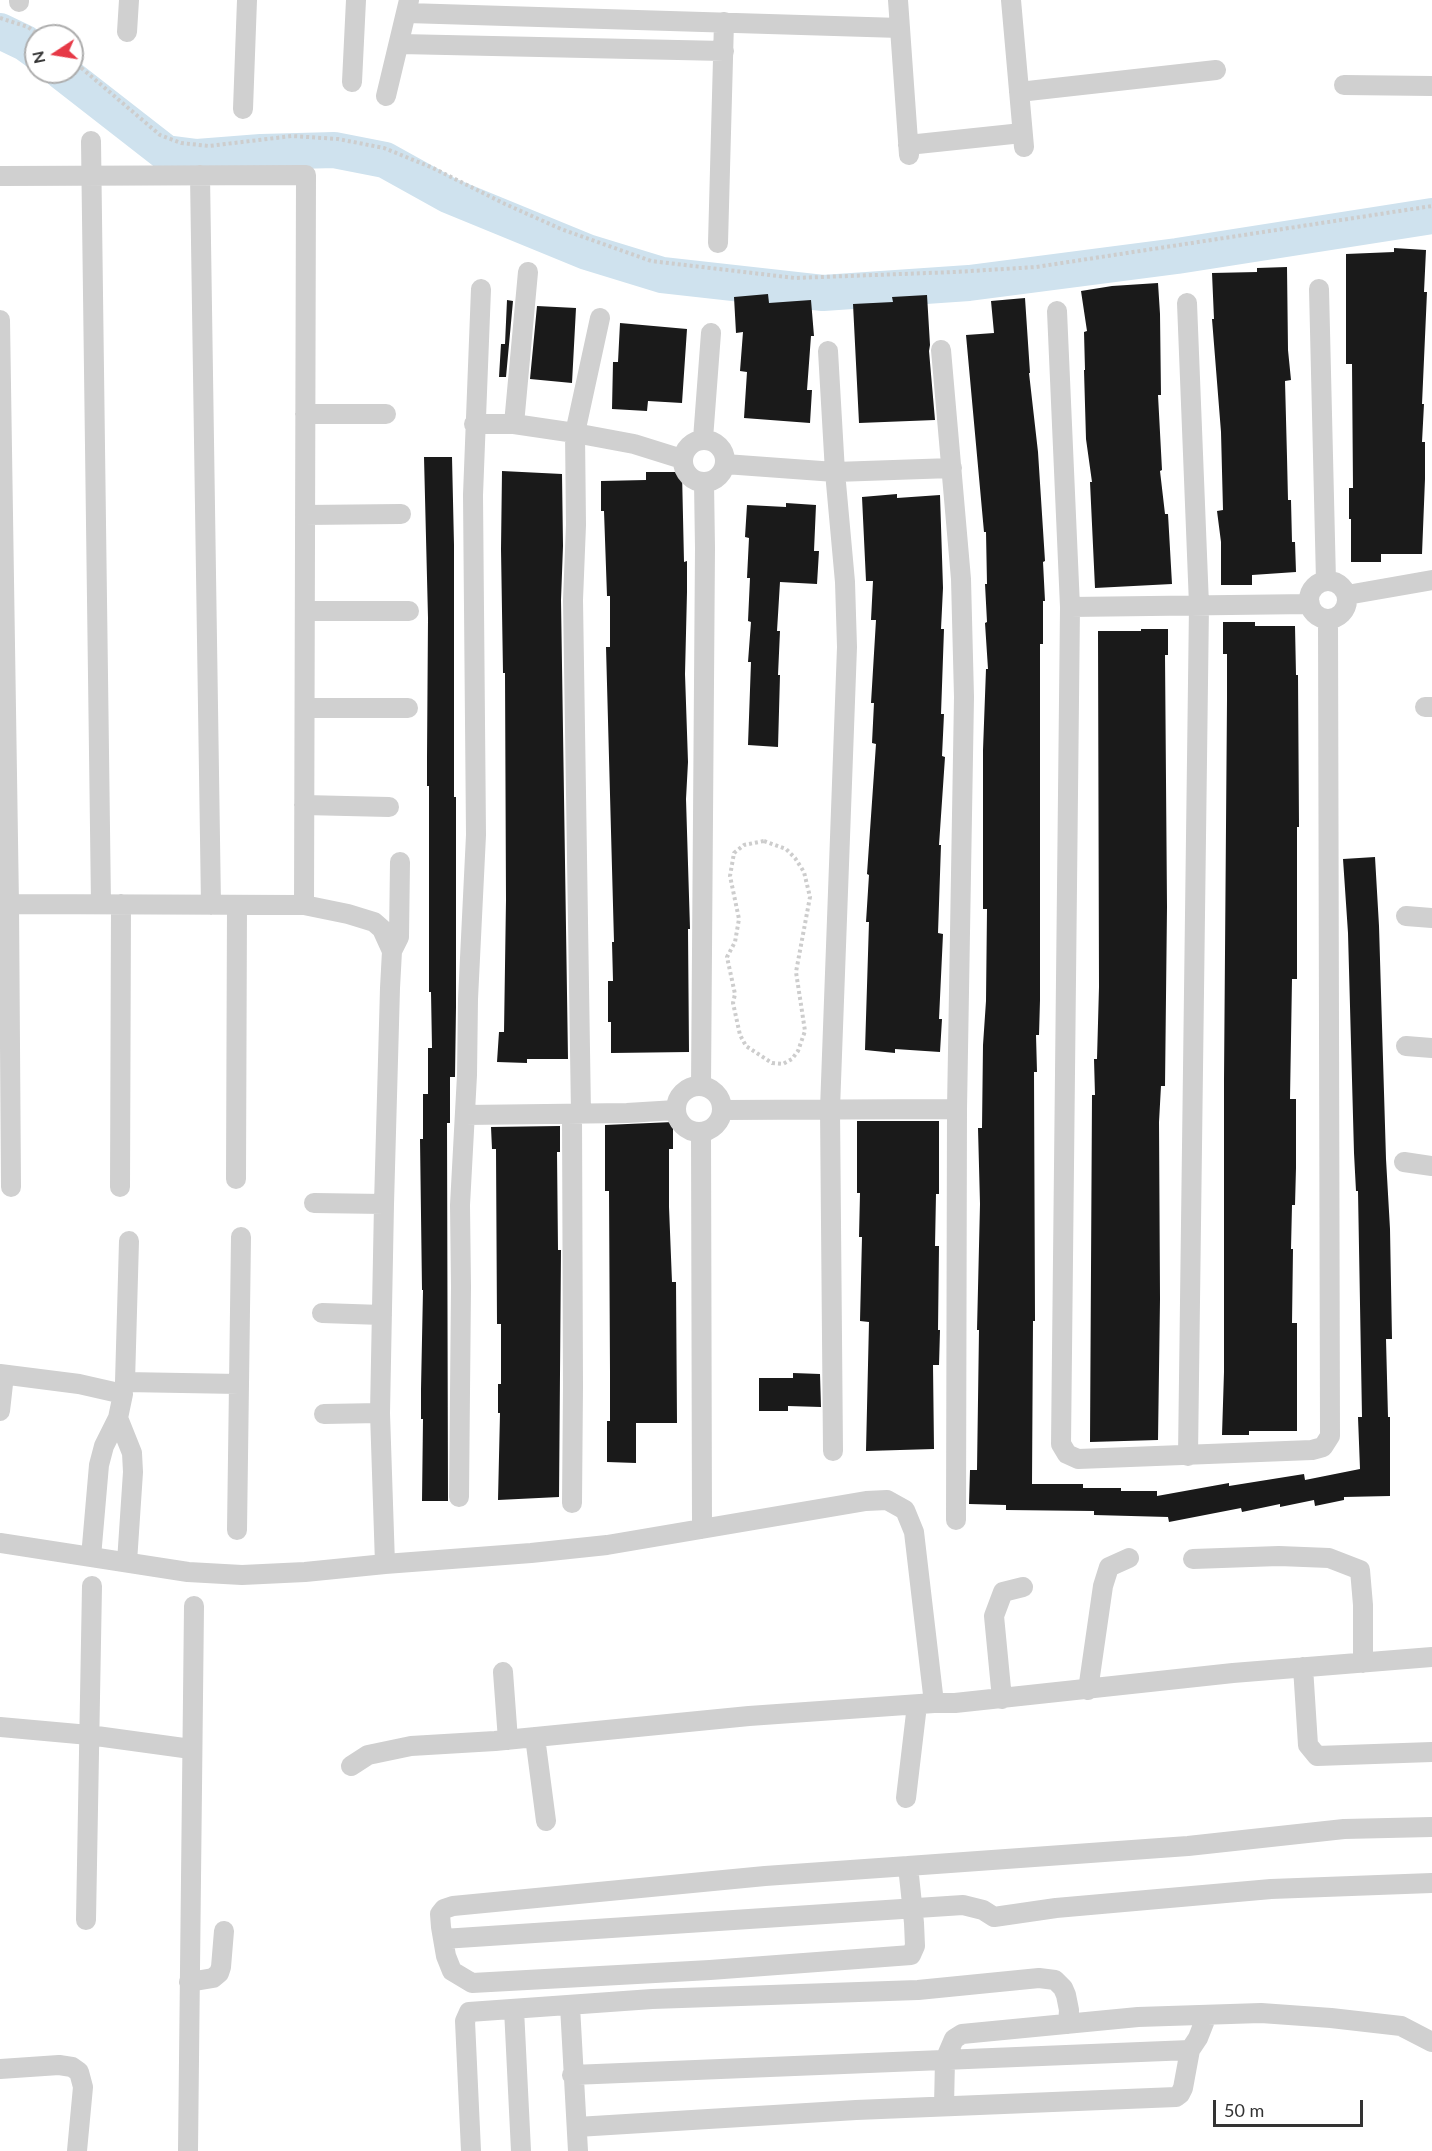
<!DOCTYPE html>
<style>
body{margin:0}
#map{position:relative;width:1432px;height:2151px;overflow:hidden;background:#fff;font-family:Lato,sans-serif}
canvas{display:block}
.north{position:absolute;left:24px;top:24px;width:60px;height:60px;box-sizing:border-box;background:#fff;border:2px solid #adadad;border-radius:50%;rotate:258deg;font-size:16px;font-weight:700;line-height:24px;text-align:center;color:#333}
.north::after{content:'';display:block;margin:auto;width:21px;height:27px;background:#e63946;clip-path:polygon(50% 0,100% 100%,50% 72%,0 100%)}
.scale{position:absolute;left:1213px;top:2100px;width:150px;height:27px;box-sizing:border-box;border:3px solid #333;border-top:0;padding-left:8px;font-size:18px;line-height:21px;white-space:nowrap;color:#333;-webkit-text-stroke:4px #fff;paint-order:stroke}
</style>
<div id="map">
<canvas width="1432" height="2151"></canvas>
<div class="north">N</div>
<div class="scale">50 m</div>
</div>
<script>
const ctx = document.querySelector('canvas').getContext('2d');
ctx.lineJoin = 'round';
const poly = rows => new Path2D(rows.map(r => 'M' + r).join(''));
function strokePath(path, color, width, dash) { ctx.strokeStyle = color; ctx.lineWidth = width; ctx.lineCap = dash ? 'butt' : 'round'; ctx.setLineDash(dash || []); ctx.stroke(path); }
function paint(path, color) { ctx.fillStyle = color; ctx.fill(path, 'evenodd'); }
const river = poly([
 [0,31,25,43,36,51],
 [62,72,166,153,197,157,261,152,334,150,385,160,448,195,587,252,662,275,823,293,969,283,1177,256,1432,216]
]);
const building = poly([
 [1394,248,1426,250,1424,292,1427,292,1422,404,1424,404,1422,442,1425,442,1425,479,1422,554,1381,554,1381,562,1351,562,1351,519,1349,519,1349,488,1353,488,1352,364,1346,364,1346,254,1394,252],
 [1287,267,1288,350,1291,380,1285,381,1287,457,1288,500,1291,500,1292,542,1295,542,1296,572,1252,575,1252,585,1221,585,1221,542,1217,511,1223,510,1221,432,1212,319,1214,319,1212,273,1257,272,1257,268],
 [1158,283,1160,314,1161,395,1158,395,1162,470,1160,471,1165,514,1168,514,1172,584,1095,588,1090,482,1092,482,1086,439,1084,370,1085,370,1084,332,1087,331,1081,291,1112,286],
 [768,294,769,303,811,300,814,336,811,336,807,390,812,390,810,423,744,418,747,372,740,371,743,332,736,333,734,297],
 [927,295,930,345,929,351,935,420,859,423,853,304,893,302,892,297],
 [1025,298,1030,373,1029,373,1038,452,1045,561,1043,562,1045,601,1043,601,1043,644,1040,644,1040,1000,1039,1035,1036,1035,1037,1072,1034,1072,1035,1321,1033,1321,1032,1484,1083,1484,1083,1488,1121,1488,1121,1491,1157,1491,1157,1496,1229,1483,1229,1486,1304,1474,1305,1480,1360,1469,1358,1417,1362,1417,1358,1191,1356,1191,1354,1153,1348,933,1343,859,1375,857,1379,926,1386,1159,1390,1229,1392,1339,1386,1339,1388,1417,1390,1417,1390,1496,1344,1497,1344,1500,1315,1506,1314,1500,1280,1507,1280,1504,1242,1512,1241,1508,1169,1522,1168,1517,1094,1515,1094,1511,1006,1510,1006,1505,969,1504,970,1470,977,1470,979,1330,977,1330,980,1204,978,1128,982,1128,983,1045,986,1001,987,909,983,909,983,750,986,669,988,669,985,623,987,622,985,584,987,584,986,532,984,532,966,335,994,333,991,301],
 [507,300,513,301,506,377,499,377,501,344,505,344],
 [537,306,576,308,572,383,530,379],
 [620,323,687,329,682,403,648,401,647,411,612,409,613,362,618,362],
 [424,457,452,457,454,545,454,797,456,797,456,1007,455,1077,450,1077,450,1123,447,1123,448,1501,422,1501,423,1419,421,1419,421,1389,423,1290,422,1290,420,1139,423,1139,423,1094,428,1094,428,1048,432,1048,431,992,429,992,429,786,427,786,427,757,428,618],
 [502,471,562,474,563,546,561,600,568,1059,527,1059,527,1063,497,1062,499,1032,504,1032,506,900,505,673,503,673,501,549],
 [646,472,682,472,684,562,687,561,687,592,685,674,688,762,686,799,690,929,688,929,689,1052,611,1053,611,1022,608,1022,608,981,613,981,612,942,614,942,606,647,610,647,610,596,607,596,604,511,601,511,601,481,646,480],
 [897,494,897,498,940,495,943,588,941,629,944,629,941,714,944,714,942,756,945,757,939,845,941,845,938,933,943,934,939,1019,942,1019,940,1052,895,1049,895,1053,865,1050,869,922,866,922,869,875,867,874,876,744,872,743,874,703,871,703,876,620,871,620,873,581,866,581,862,497],
 [786,503,816,505,814,551,819,551,817,584,780,582,777,631,780,631,778,675,780,675,778,747,748,745,751,662,748,662,751,622,748,621,750,578,747,578,749,538,745,537,747,505,786,507],
 [1223,622,1255,622,1255,626,1295,626,1296,675,1298,675,1299,827,1297,827,1297,979,1292,979,1290,1099,1296,1099,1296,1168,1295,1205,1292,1205,1291,1249,1293,1249,1292,1323,1297,1323,1297,1431,1249,1431,1249,1435,1222,1435,1224,1372,1224,1079,1227,700,1227,654,1223,654],
 [1141,629,1168,629,1168,655,1165,655,1167,907,1165,1086,1161,1086,1159,1122,1160,1299,1158,1440,1090,1442,1092,1095,1095,1095,1094,1059,1097,1059,1099,987,1098,631,1141,631],
 [857,1121,939,1121,939,1194,936,1194,935,1246,939,1246,938,1330,940,1330,939,1365,933,1365,934,1449,866,1451,869,1322,860,1321,862,1237,859,1237,860,1193,857,1193],
 [673,1122,673,1149,669,1149,669,1207,672,1282,676,1282,677,1423,636,1423,636,1463,607,1462,607,1421,610,1421,610,1372,609,1191,605,1191,605,1125],
 [560,1126,560,1152,557,1152,558,1250,561,1250,559,1497,498,1500,500,1413,498,1413,498,1384,501,1384,501,1324,497,1324,496,1149,492,1149,491,1127],
 [793,1373,820,1374,821,1407,788,1406,788,1411,759,1411,759,1378,793,1378]
]);
const path = poly([
 [0,18,28,27,40,36],
 [72,60,160,135,181,143,209,146,292,136,338,139,384,148,433,168,505,204,561,229,651,261,795,278,955,272,1036,267,1432,206],
 [764,841,786,849,795,858,804,872,810,897,796,972,805,1031,798,1051,792,1059,783,1064,772,1063,746,1046,740,1035,733,1003,735,994,727,957,735,942,739,919,730,876,734,853,744,845,764,841]
]);
const minor = poly([
 [898,0,909,155],
 [1011,0,1024,147],
 [19,2,19,0],
 [407,13,900,28],
 [127,32,129,0],
 [400,44,724,51],
 [352,82,356,0],
 [1344,85,1432,86],
 [1019,92,1216,70],
 [386,96,409,0],
 [243,109,247,0],
 [91,141,101,904],
 [908,145,1022,133],
 [200,175,211,905],
 [0,176,306,175,304,905],
 [718,243,724,22],
 [1319,289,1326,581],
 [1187,303,1199,605,1188,1456],
 [1057,311,1070,607,1061,1444,1067,1454,1078,1459,1312,1450,1323,1447,1330,1436,1328,619],
 [0,320,9,904,11,1187],
 [941,350,961,579,964,697,957,1109,956,1520],
 [828,351,835,472,845,582,847,647,830,1109,833,1451],
 [305,414,386,414],
 [474,424,514,424,575,433,634,444,682,459],
 [514,424,528,272],
 [703,439,711,333],
 '683 461a21 21 0 1 1 42 0a21 21 0 1 1-42 0Z',
 [725,464,835,472,952,468],
 [305,515,401,514],
 '1309 600a19 19 0 1 1 38 0a19 19 0 1 1-38 0Z',
 [1347,595,1432,580],
 [1070,607,1310,604],
 [305,611,409,611],
 [1425,707,1432,707],
 [305,708,408,708],
 [304,805,389,807],
 [0,904,304,905,348,914,374,922,382,929,392,951,390,988,384,1204,380,1413,385,1564],
 [1406,916,1432,918],
 [392,951,399,937,400,862],
 [1406,1046,1432,1048],
 [701,1086,705,548,704,482],
 '676 1109a23 23 0 1 1 46 0a23 23 0 1 1-46 0Z',
 [722,1110,957,1109],
 [572,1114,573,1387,572,1503],
 [581,1114,573,600,576,525,575,433,600,318],
 [465,1115,627,1113,676,1110],
 [701,1132,702,1529],
 [1404,1162,1432,1166],
 [236,1179,237,905],
 [120,1187,121,904],
 [314,1203,384,1204],
 [129,1241,125,1382,239,1384],
 [322,1313,382,1315],
 [0,1374,79,1384,123,1394,118,1418,104,1446,99,1465,91,1557],
 [0,1411,4,1375],
 [324,1414,380,1413],
 [118,1418,132,1453,133,1472,127,1562],
 [459,1497,461,1287,460,1205,467,1075,468,999,476,835,473,495,481,289],
 [237,1530,241,1237],
 [0,1543,188,1572,242,1575,305,1572,385,1564,531,1553,607,1545,866,1501,887,1500,905,1510,914,1532,934,1703],
 [1193,1559,1279,1556,1329,1558,1360,1570,1363,1605,1363,1663],
 [1303,1667,1308,1745,1317,1756,1432,1752],
 [503,1672,508,1740],
 [1088,1690,1103,1586,1109,1567,1129,1558],
 [1002,1699,994,1616,1003,1592,1023,1587],
 [0,1727,89,1735,191,1749],
 [535,1737,546,1821],
 [351,1766,368,1755,411,1746,495,1741,749,1716,934,1703,955,1703,1233,1673,1432,1657],
 [906,1798,917,1705],
 [908,1866,914,1923,915,1946,911,1955,710,1970,472,1983,452,1971,446,1956,441,1927,440,1914,444,1909,453,1906,765,1876,908,1866],
 [908,1866,1188,1846,1344,1829,1432,1827],
 [86,1920,92,1586],
 [443,1939,963,1905,983,1910,994,1917,1056,1908,1271,1889,1432,1883],
 [189,1982,213,1978,219,1973,221,1967,224,1931],
 [570,2006,578,2151],
 [514,2009,521,2151],
 [0,2069,59,2065,72,2067,79,2072,83,2087,77,2151],
 [572,2075,1190,2050],
 [944,2106,945,2060,954,2039,962,2034,1138,2017,1261,2013,1331,2018,1401,2026,1432,2042],
 [577,2127,856,2110,1176,2097,1180,2094,1183,2088,1190,2050,1198,2038,1207,2015],
 [188,2151,194,1606],
 [471,2151,465,2021,469,2012,652,1999,918,1990,1039,1978,1055,1980,1063,1988,1066,1995,1069,2010,1068,2024]
]);
strokePath(river, '#cfe2ee', 36);
paint(building, '#1a1a1a');
strokePath(path, '#cdcdcd', 4, [3, 3]);
strokePath(minor, '#d0d0d0', 20);
</script>
